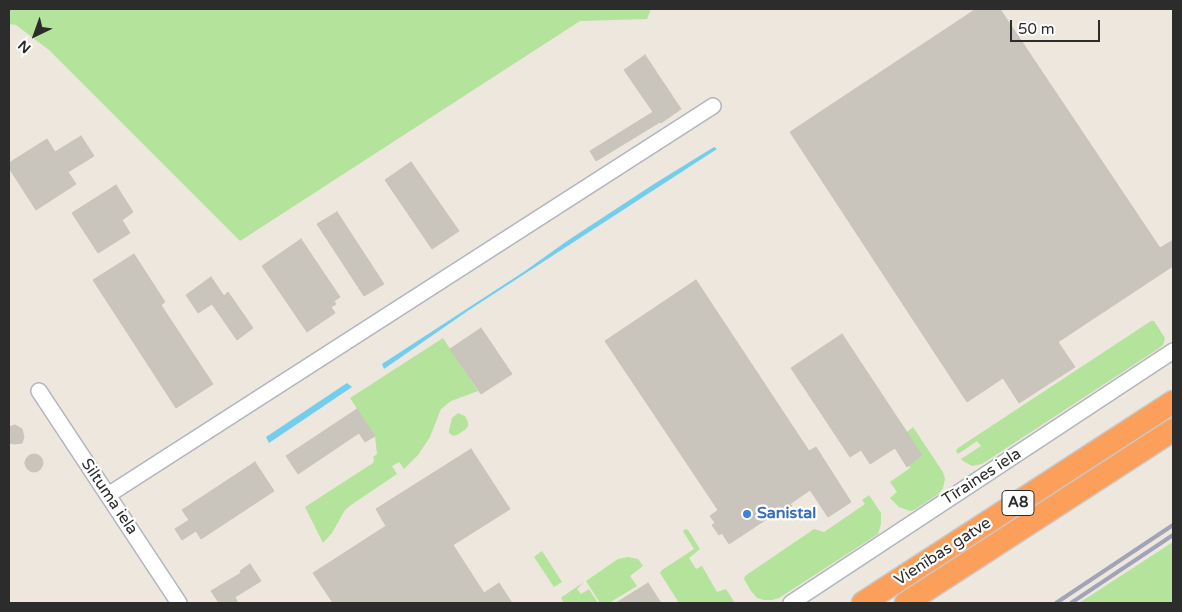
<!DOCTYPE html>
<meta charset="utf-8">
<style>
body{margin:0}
#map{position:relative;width:1182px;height:612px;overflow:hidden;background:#ede7de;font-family:"Varela Round",sans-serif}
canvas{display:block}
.frame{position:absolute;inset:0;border:10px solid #2c2c2c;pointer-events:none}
.north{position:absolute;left:10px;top:10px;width:50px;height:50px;-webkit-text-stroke:4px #fff;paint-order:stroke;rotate:222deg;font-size:14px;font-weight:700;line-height:20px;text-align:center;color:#2c2c2c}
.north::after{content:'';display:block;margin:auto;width:18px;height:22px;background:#2c2c2c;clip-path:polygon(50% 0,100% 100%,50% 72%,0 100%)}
.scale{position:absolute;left:1010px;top:20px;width:90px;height:22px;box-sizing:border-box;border:2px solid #2c2c2c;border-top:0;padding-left:6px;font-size:15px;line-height:18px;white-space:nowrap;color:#2c2c2c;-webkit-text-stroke:4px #fff;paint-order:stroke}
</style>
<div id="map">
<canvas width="1182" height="612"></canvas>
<div class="frame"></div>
<div class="north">N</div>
<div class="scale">50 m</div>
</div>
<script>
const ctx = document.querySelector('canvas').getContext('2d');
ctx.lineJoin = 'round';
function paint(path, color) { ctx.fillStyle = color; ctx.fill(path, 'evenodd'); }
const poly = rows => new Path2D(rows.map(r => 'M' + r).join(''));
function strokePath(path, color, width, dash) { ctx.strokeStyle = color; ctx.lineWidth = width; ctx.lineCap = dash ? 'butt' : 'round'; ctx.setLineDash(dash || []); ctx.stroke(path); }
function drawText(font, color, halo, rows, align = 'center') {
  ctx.font = font + ' "Varela Round",sans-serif'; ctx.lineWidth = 4.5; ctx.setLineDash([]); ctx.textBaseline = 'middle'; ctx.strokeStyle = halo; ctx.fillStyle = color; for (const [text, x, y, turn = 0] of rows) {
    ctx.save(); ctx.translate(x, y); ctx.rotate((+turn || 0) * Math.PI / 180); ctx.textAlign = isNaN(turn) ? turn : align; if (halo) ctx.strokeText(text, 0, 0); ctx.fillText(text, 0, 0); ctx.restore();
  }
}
const green = poly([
 [9,9,651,9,647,19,580,21,240,241,49,50,16,25,9,24],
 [1151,321,1154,321,1165,338,1163,345,1158,349,982,464,972,466,963,461,961,459,981,446,977,441,958,454,956,451,958,448],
 [443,338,478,391,451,401,441,409,430,437,418,455,404,469,399,462,392,466,397,474,351,505,345,510,332,533,323,543,305,507,373,463,374,460,373,457,377,454,375,436,350,398],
 [458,413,465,416,468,422,468,426,466,429,457,435,453,436,449,433,449,430,452,418],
 [913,427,943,472,945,479,943,488,939,494,914,510,910,511,899,507,890,498,897,492,890,482,910,468,909,465,922,455,907,432],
 [869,495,881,513,881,524,878,534,779,598,772,600,764,600,757,598,751,591,744,579,745,576,814,529,824,532,865,504,862,500],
 [685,529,688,530,700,549,689,558,696,569,702,566,717,592,726,589,735,603,679,603,660,573,662,570,694,549,683,531],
 [1173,542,1173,603,1079,603],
 [542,551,562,582,554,587,534,557],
 [628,557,638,559,643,566,630,576,637,586,609,603,600,603,586,581,618,559],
 [584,582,577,589,581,594,589,589,598,603,564,603,561,598,562,597]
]);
const water = poly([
 [714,147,717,149,469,310,384,369,382,364,525,271,567,241,654,184],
 [347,383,352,387,269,443,266,437]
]);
const building = poly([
 [976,9,1000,9,1160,248,1173,240,1173,266,1058,342,1075,367,1019,403,1003,378,967,402,790,132,976,9],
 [645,55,681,109,661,123,660,122,596,161,590,151,653,112,624,70,645,55],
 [81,136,94,156,68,172,76,184,36,210,9,168,9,163,47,139,55,152,81,136],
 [411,162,459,231,432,249,385,180,411,162],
 [116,185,133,212,122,220,130,233,98,253,72,213,116,185],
 [337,212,384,284,364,296,317,224,337,212],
 [301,239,340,297,334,301,336,304,331,307,335,313,307,332,262,266,301,239],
 [134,254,165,302,161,305,213,384,176,408,93,280,134,254],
 [211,277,224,296,228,292,253,328,237,340,212,304,198,313,186,295,211,277],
 [696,280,809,451,816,447,851,502,828,517,810,490,790,504,792,506,781,513,779,511,729,544,722,533,719,535,712,525,715,523,710,516,718,510,605,341,696,280],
 [481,328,512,374,481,394,450,349,481,328],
 [842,334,922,455,907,467,895,448,870,464,861,450,850,457,791,368,842,334],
 [357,409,375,436,365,442,359,433,298,474,286,456,357,409],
 [15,425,22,429,24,437,22,443,15,444,9,443,9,427,15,425],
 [471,449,510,509,453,545,484,593,499,583,512,603,333,603,313,573,386,526,376,509,471,449],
 '25 463a9 9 0 1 1 18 0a9 9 0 1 1-18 0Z',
 [255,462,274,491,201,539,196,531,182,540,175,529,189,520,182,510,255,462],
 [250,564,261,581,235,597,238,603,219,603,211,591,241,573,240,571,250,564],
 [648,583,661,603,616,603,648,583]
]);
const minor = poly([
 [39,391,179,603],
 [108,495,713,106],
 [791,603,1173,351]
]);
const highway = poly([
 [863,603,1173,402],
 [906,603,1173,430]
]);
const rail = poly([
 [1056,603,1173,525],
 [1071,603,1173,535]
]);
const markers = [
 [747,514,5,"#3f7fe0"]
];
const shields = [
 [1018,503,32]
];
const shieldNames = [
 ["A8",1018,503]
];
const streetNames = [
 ["Tīraines iela",982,477,-33],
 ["Siltuma iela",109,497,56],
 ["Vienības gatve",943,552,-33]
];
const shopNames = [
 ["Sanistal",757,514]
];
paint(green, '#b4e39c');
paint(water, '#73ceee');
paint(building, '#c9c5bd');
strokePath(building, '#c9c3b8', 1);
strokePath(minor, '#b2b5bf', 18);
strokePath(highway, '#c8c8c8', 25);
strokePath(minor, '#fff', 15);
strokePath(highway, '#fc9f5a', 22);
strokePath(rail, '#a1a4b6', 4);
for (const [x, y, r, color] of markers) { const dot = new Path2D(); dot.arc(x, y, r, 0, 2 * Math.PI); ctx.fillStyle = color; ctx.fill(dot); strokePath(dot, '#fff', 2); }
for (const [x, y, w] of shields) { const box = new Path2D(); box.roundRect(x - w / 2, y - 12.5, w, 25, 4); ctx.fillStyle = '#fff'; ctx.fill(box); strokePath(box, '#2c2c2c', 1); }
drawText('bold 15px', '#2c2c2c', null, shieldNames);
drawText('16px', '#2c2c2c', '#fff', streetNames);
drawText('bold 16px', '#366cbe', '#fff', shopNames, 'left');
</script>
